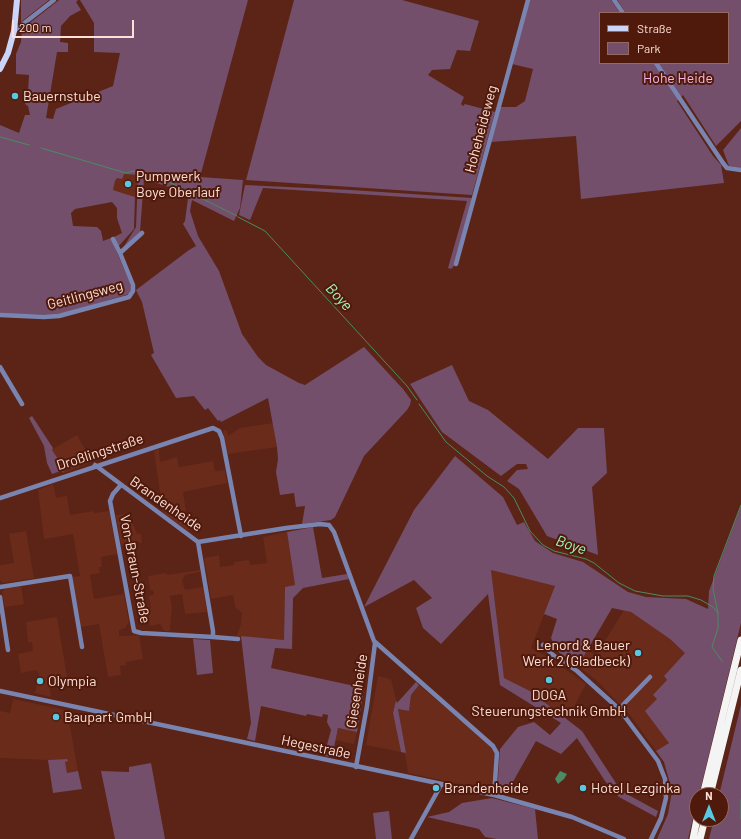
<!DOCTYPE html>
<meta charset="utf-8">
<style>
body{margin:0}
#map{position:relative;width:741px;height:839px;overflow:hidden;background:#5b2416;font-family:Barlow,sans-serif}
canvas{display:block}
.legend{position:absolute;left:599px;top:12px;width:130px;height:52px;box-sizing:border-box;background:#4f190b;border:1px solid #95695d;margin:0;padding:5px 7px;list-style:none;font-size:12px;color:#fde0d8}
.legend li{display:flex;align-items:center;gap:8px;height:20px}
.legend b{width:20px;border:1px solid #95695d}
.north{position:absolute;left:689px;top:787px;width:40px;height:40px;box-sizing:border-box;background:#4f190b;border:1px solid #95695d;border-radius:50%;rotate:0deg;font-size:11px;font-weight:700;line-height:16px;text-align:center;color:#fde0d8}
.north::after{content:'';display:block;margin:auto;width:14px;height:18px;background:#57c9e3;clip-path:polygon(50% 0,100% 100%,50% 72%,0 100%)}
.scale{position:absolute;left:12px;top:20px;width:122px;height:18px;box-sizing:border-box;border:2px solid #fde0d8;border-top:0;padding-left:5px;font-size:12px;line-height:14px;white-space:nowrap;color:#fde0d8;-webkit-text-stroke:3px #4f190b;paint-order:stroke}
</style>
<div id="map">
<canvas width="741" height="839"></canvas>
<ul class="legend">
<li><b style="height:5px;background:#cbd4f9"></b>Straße</li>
<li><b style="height:11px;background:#734f6b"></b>Park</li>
</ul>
<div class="north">N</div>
<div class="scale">200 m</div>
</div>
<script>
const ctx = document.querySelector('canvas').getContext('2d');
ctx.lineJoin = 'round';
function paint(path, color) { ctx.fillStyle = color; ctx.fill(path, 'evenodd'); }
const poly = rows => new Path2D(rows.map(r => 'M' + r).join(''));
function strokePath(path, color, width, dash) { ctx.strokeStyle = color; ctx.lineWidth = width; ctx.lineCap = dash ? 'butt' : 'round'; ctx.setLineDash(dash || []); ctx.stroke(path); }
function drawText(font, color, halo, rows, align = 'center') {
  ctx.font = font + ' Barlow,sans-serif'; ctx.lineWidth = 4; ctx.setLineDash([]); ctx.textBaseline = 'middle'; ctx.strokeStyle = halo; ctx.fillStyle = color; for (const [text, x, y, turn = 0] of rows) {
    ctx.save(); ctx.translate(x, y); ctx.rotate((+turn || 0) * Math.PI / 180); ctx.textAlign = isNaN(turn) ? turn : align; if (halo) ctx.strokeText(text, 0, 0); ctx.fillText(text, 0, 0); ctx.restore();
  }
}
const built = poly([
 [123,174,139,175,138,196,135,196,135,197,113,190,115,180],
 [273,423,277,447,228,454,223,431,227,430,228,436,240,428],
 [77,435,92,462,64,473,51,450],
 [159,449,160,462,177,457,179,467,213,461,215,471,225,470,227,483,183,492,189,532,163,513,154,451],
 [53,484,56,498,67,496,70,515,94,511,94,513,109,511,117,554,101,557,102,567,99,567,100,573,90,575,94,599,124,594,129,622,125,628,119,630,119,636,139,635,143,659,126,662,126,665,120,666,121,675,108,677,99,624,80,627,72,577,80,576,73,534,44,539,38,490],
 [124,514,125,519,131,519,137,534,141,534,142,543,139,543,139,541,121,545,116,515],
 [26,531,34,578,3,583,0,580,0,565,14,563,9,534],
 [287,532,295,585,285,587,284,640,237,636,241,624,242,613,235,607,233,595,211,599,204,558,219,555,220,567,234,565,234,562,249,560,250,565,267,563,263,537],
 [200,570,200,572,185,575,182,581,185,590,203,587,207,612,185,614,182,594,170,596,172,607,170,631,164,631,160,624,150,626,149,620,146,620,145,609,151,608,149,596,154,594,153,590,150,590,148,576,166,573,167,575],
 [491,570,555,586,531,648,551,659,586,684,567,719,530,691,504,678],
 [21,586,24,604,5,607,2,592,5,589],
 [624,610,631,612,670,639,686,653,664,676,667,680,657,699,670,742,656,751,630,715,596,680,578,666,587,650,596,655],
 [57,617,68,683,65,684,62,679,48,677,51,697,35,693,39,673,36,670,21,673,18,654,33,651,32,642,28,642,26,622],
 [378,676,391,679,396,700,393,713,401,752,366,745],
 [419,685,492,747,495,752,492,791,408,773,398,709,409,711,411,695],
 [13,699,70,711,68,715,78,771,67,773,65,762,67,759,48,760,0,758,0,711,10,713],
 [338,728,357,732,354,744,335,740]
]);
const green = poly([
 [21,0,49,0,21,22],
 [59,0,78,0,76,2,81,10,70,16,61,26,60,42,68,43,68,52,57,52,46,118,53,119,56,109,113,86,120,53,94,52,94,23,80,0,248,0,200,177,243,180,240,208,234,221,192,200,190,211,198,236,219,271,242,334,258,357,266,365,299,383,305,385,364,347,403,389,411,400,410,405,407,410,364,456,335,517,331,520,302,524,305,506,296,507,294,493,280,495,276,472,278,459,277,447,268,398,221,422,220,420,218,421,208,408,205,410,194,396,176,398,151,355,154,353,142,302,136,290,189,250,196,246,183,224,185,221,188,198,186,195,175,189,144,179,140,232,123,248,136,227,138,175,124,174,122,179,117,178,115,181,113,190,135,197,134,229,118,247,114,237,122,233,117,218,117,208,112,202,75,209,71,213,73,226,97,227,101,231,103,241,111,238,130,283,132,289,129,294,58,315,0,314,0,125,19,133,25,115,30,115,28,106,25,104,28,92,29,75,16,74,16,54,21,42,22,29],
 [294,0,402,0,479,21,470,51,457,50,450,69,432,70,428,75,464,97,461,104,463,106,465,104,495,112,472,195,246,180],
 [529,0,611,0,620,13,600,13,600,63,728,63,728,13,626,13,617,0,741,0,741,121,716,146,683,95,677,101,713,156,721,165,724,183,581,199,576,136,490,142,500,107,516,107,525,101,533,69,512,64],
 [741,128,741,168,729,166,723,150],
 [245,185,351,190,472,198,454,266,451,269,448,268,467,201,263,188,250,220,239,215],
 [452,365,469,401,488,410,548,459,578,428,604,428,607,473,592,487,598,555,547,536,519,489,507,481,517,470,528,469,526,464,517,464,501,476,442,432,410,384],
 [32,416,53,448,52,450,58,459,64,473,61,471,52,474,47,463,44,446,29,418],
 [455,456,503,497,517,525,524,522,535,541,553,553,583,562,628,592,646,597,686,599,708,609,709,591,741,506,741,623,699,795,697,795,697,802,688,839,657,839,668,814,672,791,664,762,656,751,669,743,645,711,657,699,653,695,667,680,664,676,685,653,670,639,631,612,612,608,578,666,557,651,551,638,557,619,544,614,555,586,491,570,504,678,530,691,582,731,621,791,658,811,656,817,619,797,605,781,577,738,561,754,536,741,506,794,497,792,500,749,518,727,534,722,550,735,561,723,500,685,488,594,441,644,423,628,416,608,432,598,414,580,364,607,414,510],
 [313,527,322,578,347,574,349,579,303,588,293,598,292,649,275,648,271,668,364,688,357,732,338,728,332,757,324,756,331,730,327,722,328,715,323,714,322,717,307,714,306,716,261,706,255,741,247,739,251,723,241,636,284,640,285,587,295,585,287,532],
 [193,639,210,640,213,673,197,675],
 [416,682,419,685,411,695,409,711,398,709,406,753,401,752,393,713,396,700,397,703],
 [741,705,741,839,709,839,714,819,721,819,721,795,719,795],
 [67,759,68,761,65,762,67,773,78,771,82,789,53,793,48,760],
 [151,763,165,839,115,839,101,771,129,772,129,767],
 [492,798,535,809,538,839,497,839,485,837,479,829,427,817,449,812,462,803],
 [389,811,392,839,376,839,373,813]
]);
const water = poly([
 [560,771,567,774,564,779,558,784,555,779]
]);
const stream = poly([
 [0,137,29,145],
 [41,148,126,173,134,171,171,183,237,216],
 [238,217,265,231,407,386,417,400],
 [419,404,446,442,487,476,504,487,514,498,530,531,543,545,554,551,586,559,594,563,619,583,635,591,663,596,688,596,701,600,713,607,718,613,718,628,712,647,722,661],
 [718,613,713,589,714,576,741,505],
 [741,800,741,819]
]);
const minor = poly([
 [614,0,623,13],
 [14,31,54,0],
 [656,63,723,163,727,168,741,170],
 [113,239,120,253],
 [456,264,528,0],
 [0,315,44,317,59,316,129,297,133,291,133,285,120,253,142,233],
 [0,367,22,404],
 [95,465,198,542,286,528,320,524,329,525,334,532,374,641,493,746,497,753,494,795],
 [120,486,113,494,110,501,134,631,141,633,213,637,213,631,198,542],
 [0,498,213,428,219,431,222,438,241,536],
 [0,587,70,576,82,647],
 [0,597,8,650],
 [213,637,238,639],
 [543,645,553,655,577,671,619,709,658,761,665,779,666,798,661,818,651,839],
 [0,691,494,795,572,817,624,839],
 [619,709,650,677],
 [356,767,367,706,375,643],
 [411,839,441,785]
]);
const major = poly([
 [0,69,8,53,14,31,17,0]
]);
const highway = poly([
 [703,795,741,640],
 [710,795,741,670],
 [693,839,697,819],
 [700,839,705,819]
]);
const markers = [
 [15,96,4,"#57c9e3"],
 [128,184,4,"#57c9e3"],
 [638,653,4,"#57c9e3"],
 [549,680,4,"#57c9e3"],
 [40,681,4,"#57c9e3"],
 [56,717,4,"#57c9e3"],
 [436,788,4,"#57c9e3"],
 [583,788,4,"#57c9e3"]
];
const parkNames = [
 ["Hohe Heide",678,78]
];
const poiNames = [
 ["Bauernstube",23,96],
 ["Pumpwerk",136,176],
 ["Boye Oberlauf",136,192],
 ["Lenord & Bauer",630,645,"right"],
 ["Werk 2 (Gladbeck)",630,661,"right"],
 ["Olympia",48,681],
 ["DOGA",549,695,"center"],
 ["Steuerungstechnik GmbH",549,711,"center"],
 ["Baupart GmbH",64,717],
 ["Brandenheide",444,788],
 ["Hotel Lezginka",591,788]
];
const streetNames = [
 ["Hoheheideweg",481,129,-75],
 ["Geitlingsweg",85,295,-15],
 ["Droßlingstraße",100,452,-18],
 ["Brandenheide",166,504,35],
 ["Von-Braun-Straße",135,569,79],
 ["Giesenheide",357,691,-81],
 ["Hegestraße",316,747,12]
];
const waterNames = [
 ["Boye",339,297,47],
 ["Boye",571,545,19]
];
paint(built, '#6a2b1b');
paint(green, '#734f6b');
paint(water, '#4a8c64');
strokePath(stream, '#4a8c64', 1);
strokePath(minor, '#7a84b1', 4.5);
strokePath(major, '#cbd4f9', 6);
strokePath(highway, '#f4f4f4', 7);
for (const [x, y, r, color] of markers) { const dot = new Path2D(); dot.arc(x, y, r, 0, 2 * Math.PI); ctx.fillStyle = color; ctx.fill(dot); strokePath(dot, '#4f190b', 1.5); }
drawText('14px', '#f7b6e8', '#4f190b', parkNames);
drawText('14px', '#fde0d8', '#4f190b', poiNames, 'left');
drawText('14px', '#fde0d8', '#4f190b', streetNames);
drawText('italic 15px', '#9efcc0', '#4f190b', waterNames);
</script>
